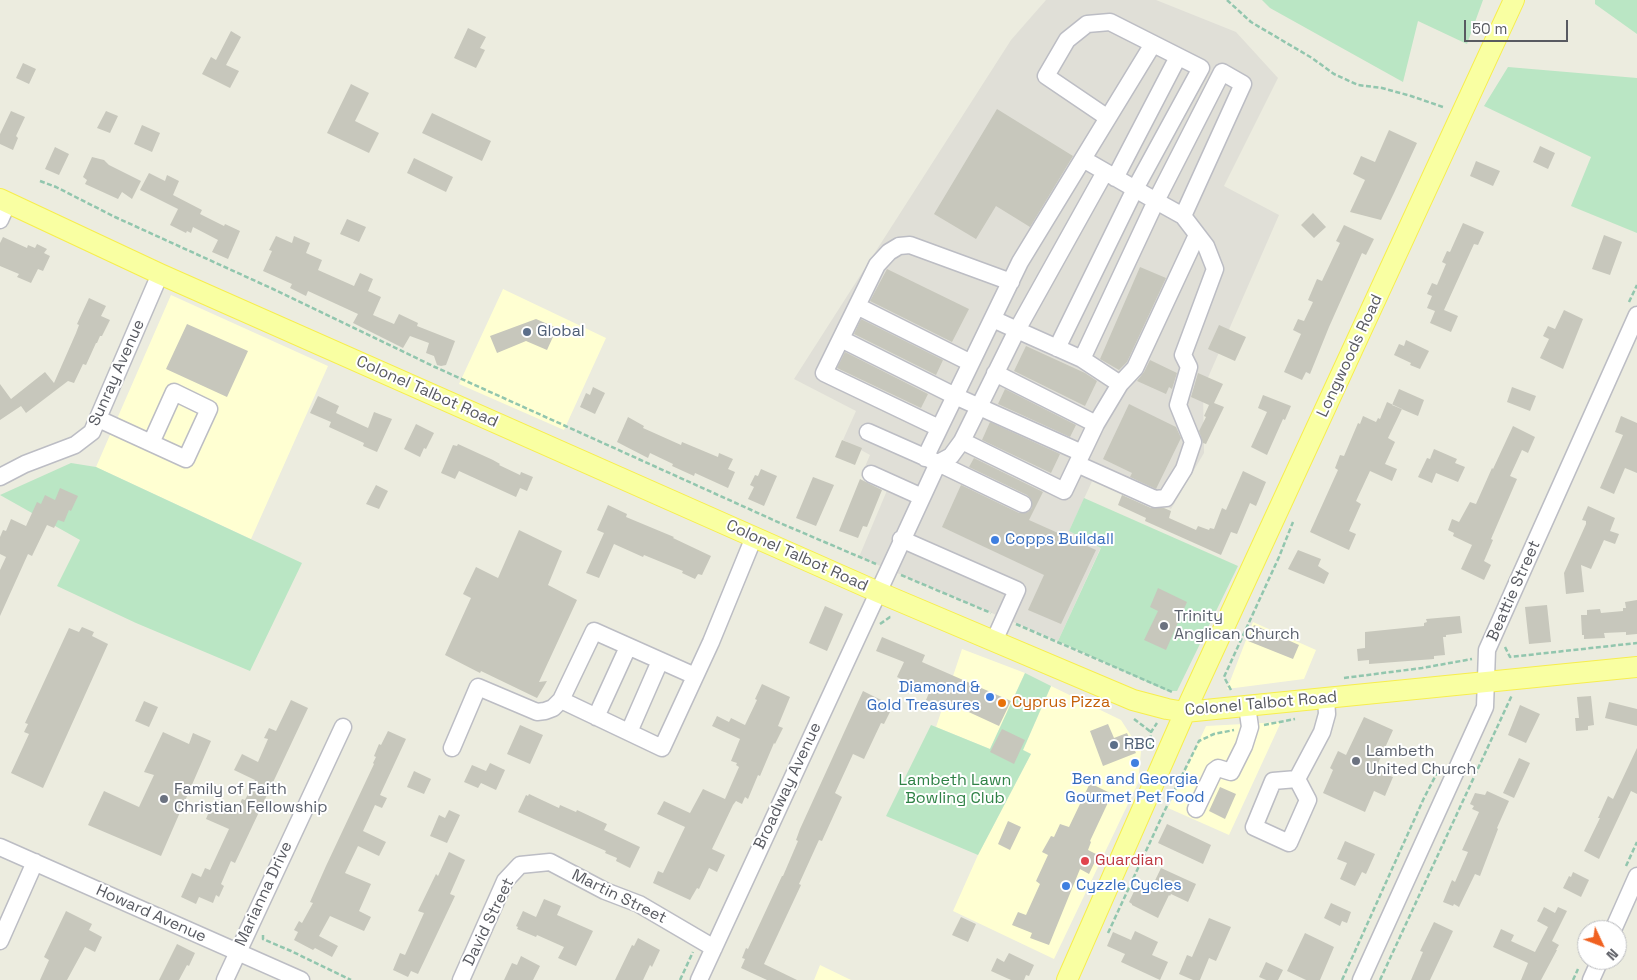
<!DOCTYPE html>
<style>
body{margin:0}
#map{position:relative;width:1637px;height:980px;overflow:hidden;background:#ececdf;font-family:"Space Grotesk",sans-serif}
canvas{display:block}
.north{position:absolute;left:1577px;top:920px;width:50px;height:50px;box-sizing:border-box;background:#fff;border:1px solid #bcbdc0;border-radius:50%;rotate:133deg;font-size:14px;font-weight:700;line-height:20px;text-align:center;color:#585a61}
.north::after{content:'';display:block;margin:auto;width:18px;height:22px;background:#f06121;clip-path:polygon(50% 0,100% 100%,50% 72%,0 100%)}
.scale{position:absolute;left:1464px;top:20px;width:104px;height:22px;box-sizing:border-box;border:2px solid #585a61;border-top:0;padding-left:6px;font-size:15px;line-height:18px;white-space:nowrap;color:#585a61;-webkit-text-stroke:4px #fff;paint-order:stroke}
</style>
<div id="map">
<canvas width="1637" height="980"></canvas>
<div class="north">N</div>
<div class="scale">50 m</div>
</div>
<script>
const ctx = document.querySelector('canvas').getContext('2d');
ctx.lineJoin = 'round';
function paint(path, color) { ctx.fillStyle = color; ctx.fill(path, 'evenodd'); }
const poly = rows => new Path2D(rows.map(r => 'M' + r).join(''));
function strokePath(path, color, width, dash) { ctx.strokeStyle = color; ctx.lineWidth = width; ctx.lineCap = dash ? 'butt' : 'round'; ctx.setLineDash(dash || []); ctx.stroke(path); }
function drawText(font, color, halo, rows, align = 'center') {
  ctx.font = font + ' "Space Grotesk",sans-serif'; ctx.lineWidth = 4; ctx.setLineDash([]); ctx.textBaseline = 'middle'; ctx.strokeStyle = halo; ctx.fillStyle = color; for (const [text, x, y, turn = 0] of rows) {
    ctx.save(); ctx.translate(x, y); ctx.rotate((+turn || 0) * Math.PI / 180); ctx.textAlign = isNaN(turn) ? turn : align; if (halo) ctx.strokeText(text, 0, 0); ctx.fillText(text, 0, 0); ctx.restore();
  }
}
const commercial = poly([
 [503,289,606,338,564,430,459,384],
 [171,295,328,366,251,539,96,467],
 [1253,622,1316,650,1304,679,1227,689],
 [962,649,1025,673,990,749,936,727],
 [1051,686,1121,720,1141,751,1138,783,1054,959,953,911,978,855,1031,754,1023,750],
 [1281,722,1229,835,1168,808,1206,726],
 [820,965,851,980,814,980]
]);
const industrial = poly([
 [1046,0,1156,0,1236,32,1278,78,1224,186,1279,215,1203,389,1204,453,1171,509,1095,475,1069,531,1101,547,1058,641,859,557,888,488,861,476,870,455,843,440,856,411,794,379,1011,40]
]);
const green = poly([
 [1262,0,1483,0,1467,44,1418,21,1403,82,1270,8],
 [1595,0,1637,0,1637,34,1595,4],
 [1508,67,1637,78,1637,233,1571,206,1591,157,1484,106],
 [71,463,96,467,302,563,250,671,136,623,57,586,80,540,0,495],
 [1084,498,1238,566,1177,691,1167,691,1058,641,1101,548,1069,531],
 [1025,673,1051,686,1023,750,1031,754,978,855,886,816,931,725,990,749]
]);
const building = poly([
 [468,28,486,37,480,48,485,50,476,68,454,58],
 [231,31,241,37,226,65,239,71,230,88,202,74,211,57,216,60],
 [23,63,36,69,29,84,16,78],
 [351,84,369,93,355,121,379,133,369,153,327,133],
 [997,109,1073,156,1030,227,996,206,976,239,934,214],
 [11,111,25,117,16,136,18,138,13,150,0,144,0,134],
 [106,111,118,116,110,133,97,128],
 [432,113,491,141,482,161,422,133],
 [142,125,160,133,152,152,134,144],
 [1389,130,1417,143,1394,193,1381,220,1350,212,1365,180,1353,174,1361,156,1375,162],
 [1540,146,1555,153,1548,169,1533,162],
 [55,147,69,154,59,175,45,169],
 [92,157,104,160,109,165,141,181,132,199,122,192,118,199,85,184,87,180,83,177],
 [414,158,453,177,446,192,407,173],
 [1476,161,1500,171,1493,186,1470,176],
 [149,173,165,181,167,175,179,181,173,195,202,210,200,214,224,226,225,224,240,231,228,259,212,252,218,240,193,227,191,233,187,231,186,233,170,225,178,209,140,190],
 [1313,213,1326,227,1314,238,1301,225],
 [347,219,366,227,359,242,340,234],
 [1463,223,1484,232,1478,245,1474,244,1444,310,1458,316,1451,332,1430,323,1435,311,1427,308,1432,296,1427,294,1432,283,1437,285,1446,264,1442,262,1447,251,1450,252],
 [1344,225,1374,239,1366,255,1362,253,1329,327,1310,374,1306,372,1302,380,1284,372,1301,334,1293,330,1298,319,1304,321,1313,302,1308,300,1317,279,1322,281,1340,243,1336,241],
 [1604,235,1622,242,1610,275,1592,269],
 [276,236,292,243,294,236,310,243,306,253,322,260,318,270,354,286,360,273,373,279,368,291,381,297,373,315,394,324,399,314,418,323,417,326,455,341,446,365,441,366,437,365,434,356,426,353,429,343,410,336,403,348,353,323,358,314,308,291,306,296,290,288,292,284,263,271,272,251,269,250],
 [3,237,27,248,28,245,35,248,37,244,47,249,44,253,50,256,43,271,38,269,31,283,17,277,19,274,0,266,0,243],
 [1140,267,1166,278,1127,362,1119,370,1100,359],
 [887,269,969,309,952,342,870,301],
 [89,298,106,306,101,316,110,320,102,336,100,336,97,343,96,343,86,365,83,364,74,383,68,381,26,413,21,406,0,420,0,384,11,399,45,372,54,383,76,333,79,325,77,324],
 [1564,310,1583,319,1563,369,1540,358,1549,339,1543,336,1548,326,1555,329],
 [536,319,557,328,547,350,526,341,497,353,490,336],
 [861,319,943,360,936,375,854,334],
 [187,324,248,351,227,397,166,369],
 [1219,325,1246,337,1235,361,1208,349],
 [1406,340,1429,351,1420,369,1410,365,1411,363,1394,355,1399,344,1404,346],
 [1026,346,1085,373,1097,381,1085,406,1014,371],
 [845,352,928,394,921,408,837,368],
 [1150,360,1177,373,1172,389,1169,387,1166,394,1137,381,1144,372],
 [1198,373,1223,384,1214,403,1224,407,1206,444,1203,443,1199,431,1206,417,1204,416,1209,405,1191,397],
 [593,387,605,393,595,414,580,407,586,393,590,395],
 [1512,387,1536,396,1530,411,1507,402],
 [1005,389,1076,425,1070,437,998,404],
 [1399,389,1424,400,1418,416,1392,405],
 [1263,395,1291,406,1285,420,1283,419,1267,455,1251,447,1267,412,1258,408],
 [318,396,339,406,336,413,368,428,374,412,392,419,377,452,363,446,364,443,329,427,331,422,310,413],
 [1387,402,1402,409,1388,438,1395,442,1385,464,1397,469,1392,481,1370,471,1356,501,1361,504,1349,531,1356,534,1349,550,1310,532,1338,470,1335,468,1340,455,1344,456,1358,423,1360,424,1363,416,1376,422,1378,418,1380,419],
 [1129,404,1176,427,1181,438,1156,489,1130,477,1132,473,1103,459],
 [1621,416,1637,423,1637,473,1625,468,1614,494,1600,488,1623,435,1615,432],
 [628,417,644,426,643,428,681,445,682,442,718,457,719,453,733,459,728,469,735,472,728,488,695,473,694,476,672,466,673,464,650,453,648,458,617,442],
 [990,422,1060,454,1051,473,982,440],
 [416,424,434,433,426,449,424,448,420,457,404,449],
 [1513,426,1535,437,1528,453,1522,450,1510,476,1517,479,1491,539,1493,540,1484,561,1491,565,1484,580,1461,569,1472,545,1453,536,1454,533,1448,530,1452,519,1459,522,1470,502,1476,504,1492,468,1493,469],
 [842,440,862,448,855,465,835,457],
 [458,444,493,460,500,464,499,465,520,475,521,472,533,477,527,491,520,488,516,497,459,471,455,479,441,473,453,445,457,446],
 [1434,449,1457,459,1455,463,1465,467,1458,482,1436,473,1432,483,1418,477,1427,458,1430,459],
 [974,458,1043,492,1029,520,1096,550,1061,624,1028,610,1044,575,942,527,961,485,1019,513,1028,512,1032,508,1031,499,1027,495,969,467],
 [761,469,777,476,764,506,748,499,754,487,750,485,755,475,758,476],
 [1243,471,1266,482,1256,506,1250,503,1237,534,1231,532,1221,555,1145,521,1146,518,1118,505,1122,495,1151,508,1164,508,1171,511,1169,518,1196,530,1198,526,1209,530,1210,528,1214,529,1222,508,1226,510],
 [813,477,834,485,816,526,796,518],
 [860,479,882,490,867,527,863,526,858,538,839,531],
 [376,485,388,491,379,509,366,504],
 [60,488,78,496,71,511,69,510,64,522,58,520,54,528,47,525,32,556,28,554,0,616,0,570,6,557,0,554,0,537,3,530,6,531,11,519,26,526,37,502,41,504,45,495,55,500],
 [608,505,627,514,626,517,674,537,673,538,711,556,702,575,698,574,695,579,682,573,683,571,644,555,643,557,614,544,599,578,586,573,604,533,597,530],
 [1588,506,1615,518,1610,531,1619,534,1615,544,1604,540,1591,569,1581,565,1584,592,1566,594,1564,573,1586,524,1586,521,1582,520],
 [519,530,562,551,548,585,577,600,539,682,547,681,537,698,481,671,480,673,445,655,471,598,463,594,476,567,498,578],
 [1298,550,1321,559,1318,566,1329,573,1324,584,1288,569],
 [1158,588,1187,602,1166,650,1144,640,1158,611,1150,607],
 [1637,600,1637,634,1626,635,1626,632,1604,633,1605,638,1584,639,1584,635,1582,635,1581,615,1587,615,1587,610,1600,609,1601,613,1623,611,1623,608,1626,608,1625,602],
 [1547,605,1551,642,1529,644,1525,607],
 [825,606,843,614,827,651,809,643],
 [1460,616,1462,633,1446,635,1446,637,1443,637,1445,655,1434,656,1434,659,1369,664,1369,660,1358,661,1357,649,1365,648,1365,632,1424,626,1424,623,1427,622,1426,619],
 [1254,625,1299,645,1293,659,1248,641],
 [82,627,94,632,92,636,108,644,43,788,11,773,29,734,24,732,28,724,25,723,69,628,79,632],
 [882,637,925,655,922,662,1011,701,999,726,947,702,944,709,926,700,929,693,897,677,904,662,876,651],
 [762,684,790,697,778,726,783,728,775,744,774,743,760,776,758,775,748,799,745,797,742,804,736,801,733,805,712,849,725,855,717,872,709,868,699,889,697,888,690,900,653,883,658,871,663,873,685,827,657,814,664,801,690,813,703,789,725,799,739,767,736,765,737,763,731,761,740,739,712,726,717,716,729,722,731,718,745,725,757,700,755,699],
 [863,691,893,706,884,724,881,723,864,759,853,754,835,793,842,797,822,841,819,840,799,884,801,885,764,964,797,980,767,980,741,968,745,959,742,958,746,948,748,949,782,876,783,876,798,841,796,840,800,829],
 [1591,696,1594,725,1588,726,1588,730,1576,731,1575,718,1579,718,1577,697],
 [291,700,308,708,235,863,231,861,221,884,224,886,219,897,216,895,213,903,199,897,196,904,181,897,192,873,201,877,205,868,210,870,229,829,206,819,213,802,236,812,242,799,245,800,255,780,234,770,242,754,258,762,268,739,264,738,269,728,276,731],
 [144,701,158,707,149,727,135,721],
 [1609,702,1637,709,1637,726,1605,718],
 [1520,705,1540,714,1526,743,1508,735],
 [1364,717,1393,730,1375,770,1393,777,1385,796,1374,791,1365,812,1323,793,1333,770,1330,768,1338,751,1346,755],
 [1108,724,1114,738,1127,733,1136,753,1103,766,1090,731],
 [520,725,543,735,530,764,507,754],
 [1002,729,1025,740,1014,764,990,752],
 [388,731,406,739,380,795,387,798,382,808,375,805,363,831,386,842,379,856,358,846,345,873,371,884,359,911,371,917,364,931,330,916,319,936,338,946,332,957,315,948,313,950,294,940,298,932,294,930,299,921,302,923,313,903,310,902,326,866,374,764,373,763,376,757,374,756,379,744,381,745],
 [163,732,189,744,193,733,211,741,161,856,88,825,104,791,139,807,154,775,144,772],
 [1637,748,1637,794,1631,791,1599,859,1584,851,1600,818,1598,818,1608,796,1613,799],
 [1519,758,1530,763,1514,798,1503,793],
 [490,763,505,770,496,790,481,783,478,788,464,782,472,765,486,771],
 [414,771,431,779,424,794,407,787],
 [1090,783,1112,794,1090,841,1091,842,1088,850,1098,855,1089,874,1080,869,1049,945,1030,938,1032,933,1012,925,1018,912,1026,915,1040,884,1036,881,1048,855,1042,852,1051,836,1054,837,1060,824,1069,827],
 [1220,787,1236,794,1225,819,1209,811],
 [1487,791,1509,801,1497,828,1498,829,1480,876,1475,874,1459,907,1454,904,1453,906,1443,902,1452,880,1455,882,1468,852,1462,850,1479,812,1472,809,1474,806,1470,804,1475,793,1485,795],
 [529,794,559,808,560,805,576,812,577,810,607,824,604,830,640,847,630,868,616,861,617,858,605,853,606,851,518,812,526,795,528,796],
 [449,810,460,815,447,843,430,836,439,815,445,818],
 [1008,821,1021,827,1010,850,998,844],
 [1167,824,1211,845,1203,864,1158,843],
 [1345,841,1375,854,1366,874,1362,872,1355,886,1340,879,1347,863,1337,859],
 [449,852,465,860,450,894,455,896,418,974,411,971,408,977,393,970,400,953,405,955,424,913,418,911,436,874,438,876],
 [1161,868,1196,884,1188,902,1171,894,1170,896,1169,895,1158,918,1132,905,1132,904,1129,902,1137,885,1150,891],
 [1573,872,1589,880,1581,897,1563,888,1569,876,1571,877],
 [544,899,561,906,557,915,593,931,576,966,558,958,564,947,537,935,536,937,517,929,518,927,516,926,523,911,536,917],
 [1331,903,1351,912,1347,923,1342,921,1340,926,1324,918],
 [1544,907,1555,913,1558,907,1567,911,1552,941,1559,945,1556,950,1557,950,1541,980,1521,980,1528,963,1493,947,1501,929,1514,935,1511,941,1535,952,1548,927,1537,921],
 [66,911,92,924,89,930,102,937,95,952,85,947,67,980,40,980,49,960,44,957],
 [961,917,976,924,968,942,952,935],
 [1209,918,1231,927,1216,961,1209,958,1200,980,1193,980,1179,974,1187,955,1192,957],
 [1434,922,1453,931,1430,980,1411,980,1423,952,1420,951],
 [1135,931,1158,942,1152,955,1168,962,1160,980,1121,962,1125,954,1107,946,1113,932,1131,940],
 [1305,933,1334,947,1320,980,1306,980,1287,971],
 [638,938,660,950,652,967,650,965,643,980,615,980,632,945,634,946],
 [177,944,195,953,189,966,187,965,179,980,159,980],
 [1009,953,1034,965,1029,976,1026,975,1024,980,1011,980,991,971,997,958,1004,962],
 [521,956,540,966,533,980,504,980,512,963,517,965],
 [1266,962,1283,970,1278,980,1266,980,1259,977]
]);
const path = poly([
 [1227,0,1251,22,1312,58,1334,74,1358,85,1382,88,1411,96,1443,107],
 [40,181,56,187,115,217,273,289,435,367,780,523,876,564],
 [1629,302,1637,285],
 [901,575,991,613],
 [880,624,890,617,892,617],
 [1016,624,1172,692],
 [1505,647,1510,657,1637,643],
 [1344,678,1422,668,1472,659],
 [1231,690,1224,677,1279,557,1293,522],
 [1134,719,1151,732],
 [1264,725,1295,719],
 [1150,748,1151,732,1157,723],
 [1626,866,1637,842],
 [1108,933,1164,812,1199,741,1214,734,1234,730],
 [263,935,263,939,291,951,351,980],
 [1617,955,1623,942],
 [680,980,693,952],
 [1342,980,1424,798,1437,773],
 [1380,980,1512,695],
 [1573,980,1578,969]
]);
const minor = poly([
 [1115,178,1178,57],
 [0,220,8,202],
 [857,306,971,363],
 [993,319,1017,330,1105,172],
 [841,339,955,396,1082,453],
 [1057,348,1135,189,1201,68,1110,22,1087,24,1067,40,1046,76,1108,118],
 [995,373,1096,424],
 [1120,384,1135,368,1197,235],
 [98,419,103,421,151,443,186,459,209,409,174,392,151,443],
 [939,428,824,373,877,265,889,252,899,246,910,245,1011,282],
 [962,441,1064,491,1096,424,1120,384,1082,359],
 [925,458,1020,262,1153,44],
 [938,463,951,456,962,441,1017,330,1082,359,1156,201,1083,159],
 [938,463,1023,504],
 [1077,464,1155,499,1166,498,1184,469,1193,442,1178,405,1189,367,1183,355,1215,269,1206,246,1183,216,1156,201,1222,72,1243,84,1183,216],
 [871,474,922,497],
 [0,477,25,464,75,445,92,432,160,274],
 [901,539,1017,590,994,641],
 [695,676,594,631,561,700,662,748,711,642,754,537],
 [596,717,628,647],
 [629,732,660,661],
 [452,748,478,687,537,712,545,711,553,708,561,700],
 [1297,779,1308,800,1289,843,1254,827,1273,781,1297,779,1322,732,1327,714,1326,698],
 [1196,809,1214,771,1218,768,1231,772,1244,746,1250,727,1247,706],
 [0,847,301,980],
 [1613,930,1637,876],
 [0,941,35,862],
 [225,980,343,727],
 [461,980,505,881,520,865,550,862,605,891,639,904,714,948],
 [699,980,938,463,868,432],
 [1361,980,1485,707,1487,650,1637,315],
 [1591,980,1600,960]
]);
const major = poly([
 [0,199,160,274,878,592,1133,700,1167,709,1185,712,1637,667],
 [1067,980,1185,712,1514,0]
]);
const markers = [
 [527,332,5,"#5c6f8a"],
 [995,540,5,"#3f7fe0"],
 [1164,626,5,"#6b7280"],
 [990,697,5,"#3f7fe0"],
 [1002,703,5,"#e8710a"],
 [1114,745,5,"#5c6f8a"],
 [1356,761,5,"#6b7280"],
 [1135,763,5,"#3f7fe0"],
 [164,799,5,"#6b7280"],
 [1085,861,5,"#e0444e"],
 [1066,886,5,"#3f7fe0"]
];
const serviceNames = [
 ["Global",537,332],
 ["RBC",1124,745]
];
const streetNames = [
 ["Longwoods Road",1350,356,-65],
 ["Sunray Avenue",117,373,-66],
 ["Colonel Talbot Road",427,392,24],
 ["Colonel Talbot Road",797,556,24],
 ["Beattie Street",1514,591,-66],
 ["Colonel Talbot Road",1261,704,-5],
 ["Broadway Avenue",788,786,-65],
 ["Marianna Drive",264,894,-65],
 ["Martin Street",619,897,26],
 ["Howard Avenue",151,914,24],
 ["David Street",489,922,-64]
];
const shopNames = [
 ["Copps Buildall",1005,540],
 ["Diamond &",980,688,"right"],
 ["Gold Treasures",980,706,"right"],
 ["Ben and Georgia",1135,780,"center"],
 ["Gourmet Pet Food",1135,798,"center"],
 ["Cyzzle Cycles",1076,886]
];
const worshipNames = [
 ["Trinity",1174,617],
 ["Anglican Church",1174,635],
 ["Lambeth",1366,752],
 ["United Church",1366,770],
 ["Family of Faith",174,790],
 ["Christian Fellowship",174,808]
];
const foodNames = [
 ["Cyprus Pizza",1012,703]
];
const parkNames = [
 ["Lambeth Lawn",955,781],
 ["Bowling Club",955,799]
];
const healthNames = [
 ["Guardian",1095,861]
];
paint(commercial, '#ffffd2');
paint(industrial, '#e0dfd7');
paint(green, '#bae6c4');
paint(building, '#c7c7bc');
strokePath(minor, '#bcbdc4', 19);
strokePath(major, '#f7ee4d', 22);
strokePath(path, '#92c6ae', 2.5, [5, 2.5]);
strokePath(minor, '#fff', 16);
strokePath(major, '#f9ffa2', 20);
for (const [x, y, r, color] of markers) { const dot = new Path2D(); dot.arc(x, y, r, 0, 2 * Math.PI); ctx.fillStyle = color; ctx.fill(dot); strokePath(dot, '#fff', 2); }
drawText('16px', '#4e5e75', '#fff', serviceNames, 'left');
drawText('16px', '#585a61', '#fff', streetNames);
drawText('16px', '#366cbe', '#fff', shopNames, 'left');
drawText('16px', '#5b616d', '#fff', worshipNames, 'left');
drawText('16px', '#c56008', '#fff', foodNames, 'left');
drawText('16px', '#2f8246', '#fff', parkNames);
drawText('16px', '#be3a42', '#fff', healthNames, 'left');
</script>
